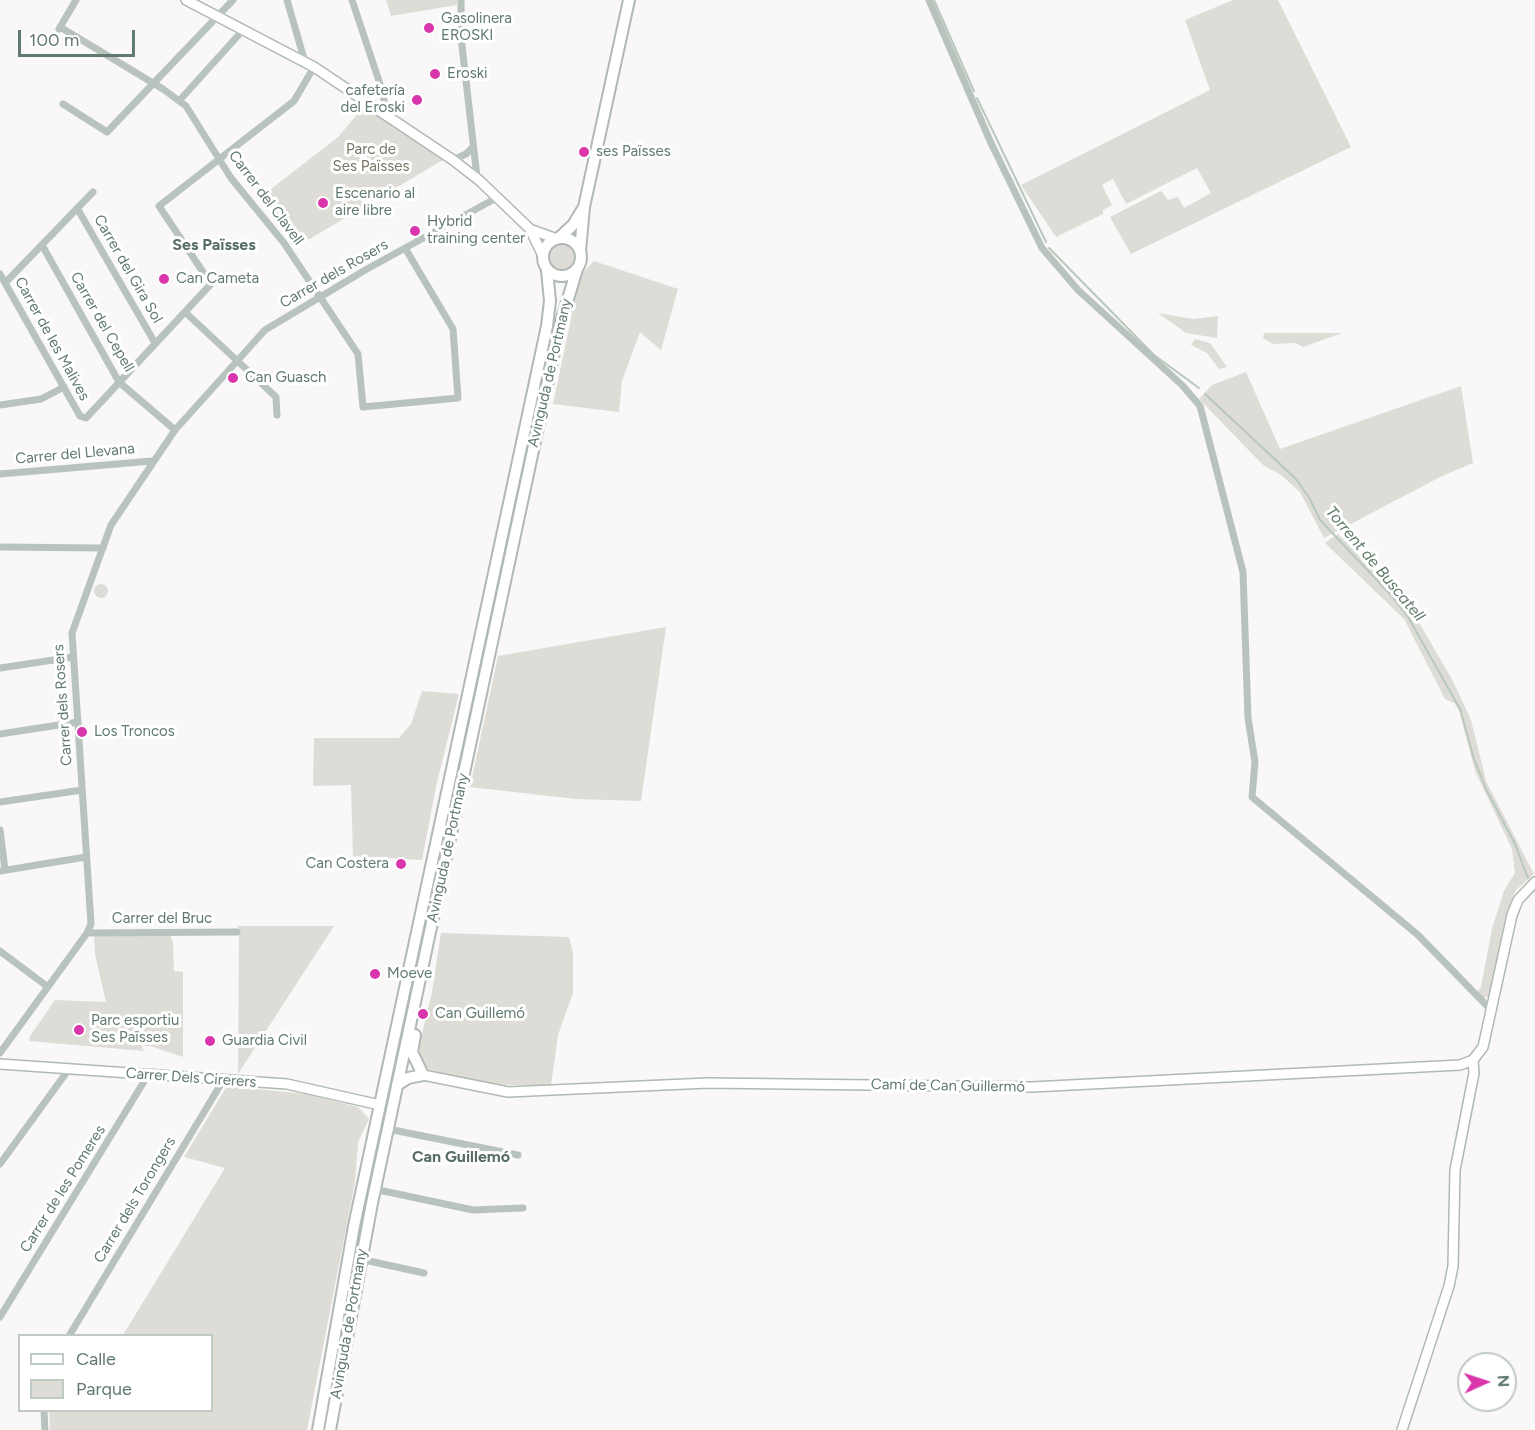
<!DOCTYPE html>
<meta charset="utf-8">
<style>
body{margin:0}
#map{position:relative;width:1535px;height:1430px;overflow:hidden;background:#f9f7f7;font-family:Figtree,sans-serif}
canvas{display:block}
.legend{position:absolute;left:18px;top:1334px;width:195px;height:78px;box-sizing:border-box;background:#fff;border:2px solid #c0cac5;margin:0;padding:8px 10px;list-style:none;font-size:18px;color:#617a6e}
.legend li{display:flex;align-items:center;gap:12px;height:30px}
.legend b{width:30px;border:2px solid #c0cac5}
.north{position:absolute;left:1457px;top:1352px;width:60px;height:60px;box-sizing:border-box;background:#fff;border:2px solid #c0cac5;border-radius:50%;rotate:87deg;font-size:16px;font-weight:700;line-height:24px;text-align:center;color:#617a6e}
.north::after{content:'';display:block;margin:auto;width:21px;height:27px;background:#da36ab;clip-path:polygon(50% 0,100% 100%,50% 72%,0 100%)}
.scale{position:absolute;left:18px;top:30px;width:117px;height:27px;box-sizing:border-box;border:3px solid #617a6e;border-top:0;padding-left:8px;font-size:18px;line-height:21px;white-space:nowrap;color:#617a6e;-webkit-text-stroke:4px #fff;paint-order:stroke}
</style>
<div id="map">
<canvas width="1535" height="1430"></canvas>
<ul class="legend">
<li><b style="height:8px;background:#fff"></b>Calle</li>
<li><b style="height:16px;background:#dedcd6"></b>Parque</li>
</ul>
<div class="north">N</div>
<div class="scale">100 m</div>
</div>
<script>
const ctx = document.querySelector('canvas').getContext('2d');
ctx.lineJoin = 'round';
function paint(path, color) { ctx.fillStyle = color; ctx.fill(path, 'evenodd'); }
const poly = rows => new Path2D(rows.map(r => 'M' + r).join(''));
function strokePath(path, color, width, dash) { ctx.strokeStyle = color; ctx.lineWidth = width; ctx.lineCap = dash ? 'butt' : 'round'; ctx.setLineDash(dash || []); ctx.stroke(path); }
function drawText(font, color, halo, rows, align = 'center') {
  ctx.font = font + ' Figtree,sans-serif'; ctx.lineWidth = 6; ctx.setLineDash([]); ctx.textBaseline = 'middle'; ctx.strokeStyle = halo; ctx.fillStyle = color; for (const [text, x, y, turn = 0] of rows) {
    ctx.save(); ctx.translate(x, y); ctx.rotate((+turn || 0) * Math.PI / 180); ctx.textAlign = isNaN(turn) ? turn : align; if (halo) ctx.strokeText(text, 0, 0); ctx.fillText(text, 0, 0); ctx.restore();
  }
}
const green = poly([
 [386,0,457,0,457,5,391,16],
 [1233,0,1278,0,1351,147,1131,254,1110,217,1161,191,1168,200,1178,197,1184,208,1211,193,1197,168,1126,204,1113,179,1102,185,1112,205,1103,210,1103,214,1056,237,1021,185,1210,90,1185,20],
 [364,106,443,160,296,247,289,236,290,231,262,196,338,137],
 '547 257a14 14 0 1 1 28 0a14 14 0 1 1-28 0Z',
 [594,261,678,289,661,350,640,332,622,381,619,412,553,404,580,276],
 [1158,313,1193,319,1218,316,1217,338,1186,333],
 [1264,333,1342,333,1303,347,1295,343,1273,344,1263,338],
 [1195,339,1210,343,1227,367,1219,369,1207,353,1191,345],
 [1246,372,1280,449,1461,386,1473,463,1442,476,1324,538,1300,492,1281,475,1263,465,1199,399,1212,385],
 [1338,534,1413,612,1453,681,1471,720,1486,781,1534,874,1516,890,1510,903,1489,997,1483,998,1477,992,1481,987,1492,929,1504,891,1515,873,1512,849,1475,771,1459,710,1454,703,1445,699,1404,619,1325,543],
 '94 591a7 7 0 1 1 14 0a7 7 0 1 1-14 0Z',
 [666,627,641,801,576,799,470,787,498,656],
 [422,691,459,694,437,782,422,860,353,856,351,785,313,786,314,738,399,738,411,724],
 [237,926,334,926,238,1074,239,929],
 [94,930,169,930,173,943,174,971,183,972,183,1057,150,1046,141,1045,144,1051,29,1041,30,1036,55,1000,106,1002,95,954],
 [441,933,569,937,573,953,573,993,558,1035,551,1085,507,1085,467,1080,427,1069,421,1058,419,1046,432,992],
 [227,1086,306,1094,358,1107,369,1119,358,1142,355,1182,307,1430,50,1430,49,1411,212,1410,212,1336,123,1335,225,1168,184,1157]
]);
const stream = poly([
 [934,0,974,91],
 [977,98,1046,242],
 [1049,248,1154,355,1199,388],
 [1205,394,1296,479,1310,499,1320,520,1391,595,1408,617,1460,709,1474,759,1486,789,1515,844,1528,878],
 [1535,890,1535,891]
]);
const street = poly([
 [287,0,305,62],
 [352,0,383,93,386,114],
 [461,0,461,37,477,177],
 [929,0,991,143,1042,248,1078,290,1182,385,1200,406,1243,572,1248,718,1255,762,1252,797,1418,935,1492,1011],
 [60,27,163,89,186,106,231,178,284,243,358,354,363,407,458,398,453,329,405,248],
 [59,29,76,0],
 [179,101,244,29],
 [63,104,107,132,233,0],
 [453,160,466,154,473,147],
 [77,208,155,343],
 [42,245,119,382,175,430],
 [0,274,80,416,86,418,211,284,159,206,294,101,314,67],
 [5,283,93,192],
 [185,312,276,397,277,415],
 [0,405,41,399,64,387],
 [0,474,152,461],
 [0,547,103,548],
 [0,668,73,657],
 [0,734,78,722],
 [0,802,82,790],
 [0,830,5,870],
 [0,871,86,857],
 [87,933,237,932],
 [0,951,48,987],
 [0,1053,87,933,91,924,72,633,111,525,175,430,265,330,367,269,498,197],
 [388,1129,518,1155],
 [0,1164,69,1069],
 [374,1189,473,1210,523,1208],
 [360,1259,424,1273],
 [0,1317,148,1075],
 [69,1336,224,1079],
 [44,1410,45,1430]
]);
const secondary = poly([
 [186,0,314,67,453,160,480,181,530,229,543,256],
 [532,230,557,239],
 [0,1064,287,1084,380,1105],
 [423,1075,508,1092,708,1083,1032,1087,1460,1065,1473,1060,1483,1047,1512,915,1518,900,1535,882],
 [1402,1430,1449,1286,1453,1266,1455,1170,1474,1073,1473,1060]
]);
const primary = poly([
 [559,238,573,225,582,210],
 '543 257a19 19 0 1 1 38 0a19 19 0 1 1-38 0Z',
 [580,251,584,207,629,0],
 [397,1085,408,1078,423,1075,412,1052,415,1035],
 [318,1430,354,1226,547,326,550,301,547,270],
 [330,1430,372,1203,559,329,577,269]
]);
const markers = [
 [429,28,6,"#da36ab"],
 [435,74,6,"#da36ab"],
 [417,100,6,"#da36ab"],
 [584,152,6,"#da36ab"],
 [323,203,6,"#da36ab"],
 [415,231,6,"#da36ab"],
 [164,279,6,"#da36ab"],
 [233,378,6,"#da36ab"],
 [82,732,6,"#da36ab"],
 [401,864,6,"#da36ab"],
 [375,974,6,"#da36ab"],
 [423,1014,6,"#da36ab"],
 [79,1030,6,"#da36ab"],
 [210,1041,6,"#da36ab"]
];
const poiNames = [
 ["Gasolinera",441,19],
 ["EROSKI",441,36],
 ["Eroski",447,74],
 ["cafetería",405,91,"right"],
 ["del Eroski",405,108,"right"],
 ["ses Païsses",596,152],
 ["Escenario al",335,194],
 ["aire libre",335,211],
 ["Hybrid",427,222],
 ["training center",427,239],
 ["Can Cameta",176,279],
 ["Can Guasch",245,378],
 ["Los Troncos",94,732],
 ["Can Costera",389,864,"right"],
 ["Moeve",387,974],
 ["Can Guillemó",435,1014],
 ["Parc esportiu",91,1021],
 ["Ses Païsses",91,1038],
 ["Guardia Civil",222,1041]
];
const parkNames = [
 ["Parc de",371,150],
 ["Ses Païsses",371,167]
];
const streetNames = [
 ["Carrer del Clavell",266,198,53],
 ["Carrer del Gira Sol",128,269,60],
 ["Carrer dels Rosers",334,274,-30],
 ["Carrer del Cepell",102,322,60],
 ["Carrer de les Malives",52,339,61],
 ["Avinguda de Portmany",550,373,-77],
 ["Carrer del Llevana",75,454,-5],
 ["Carrer dels Rosers",63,705,-94],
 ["Avinguda de Portmany",448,848,-78],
 ["Carrer del Bruc",162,919],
 ["Carrer Dels Cirerers",191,1078,4],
 ["Camí de Can Guillermó",948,1086,1],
 ["Carrer de les Pomeres",63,1189,-58],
 ["Carrer dels Torongers",135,1200,-59],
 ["Avinguda de Portmany",349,1324,-80]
];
const neighbourhoodNames = [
 ["Ses Païsses",214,245],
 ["Can Guillemó",461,1157]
];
const waterNames = [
 ["Torrent de Buscatell",1375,564,50]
];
paint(green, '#dedcd6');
strokePath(stream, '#b8c8bd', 2);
strokePath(secondary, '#aebab4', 12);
strokePath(primary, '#b0b9b5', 14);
strokePath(street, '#b9c3be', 7);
strokePath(secondary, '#fff', 9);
strokePath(primary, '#fff', 10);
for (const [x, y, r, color] of markers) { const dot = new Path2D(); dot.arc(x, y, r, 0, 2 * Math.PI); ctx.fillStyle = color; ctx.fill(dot); strokePath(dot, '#fff', 2); }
drawText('15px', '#617a6e', '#fff', poiNames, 'left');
drawText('15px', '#797665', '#fff', parkNames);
drawText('15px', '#617a6e', '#fff', streetNames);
drawText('bold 16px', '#576c62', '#fff', neighbourhoodNames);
drawText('italic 16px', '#607a69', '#fff', waterNames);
</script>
